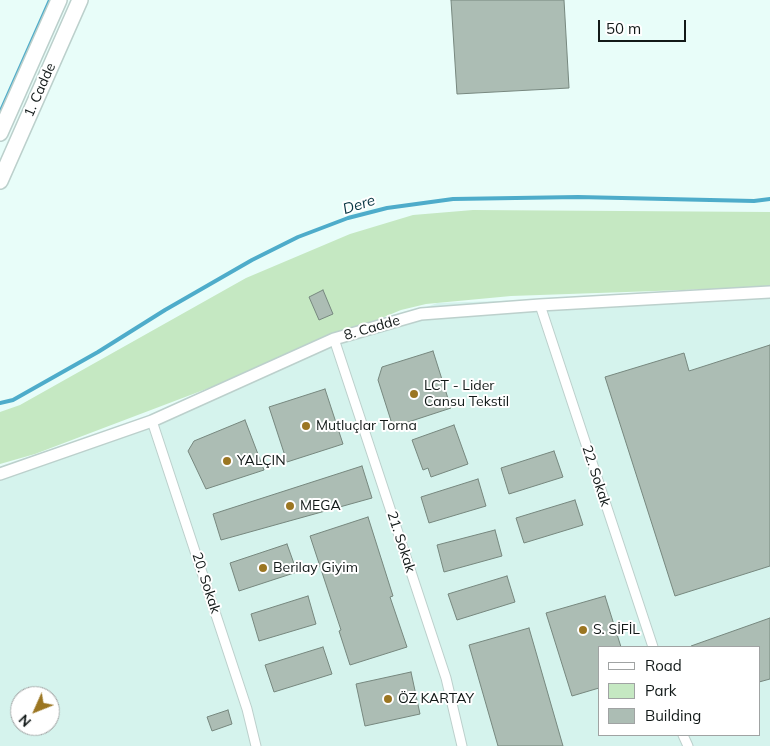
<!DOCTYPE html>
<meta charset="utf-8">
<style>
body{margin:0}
#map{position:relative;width:770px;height:746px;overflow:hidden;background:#e8fdf9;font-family:Mulish,sans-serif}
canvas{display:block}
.legend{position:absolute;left:598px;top:646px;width:162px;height:90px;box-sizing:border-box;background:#fff;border:1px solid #a0a3a3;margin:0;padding:6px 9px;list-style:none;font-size:15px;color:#121918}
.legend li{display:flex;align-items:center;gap:10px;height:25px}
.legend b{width:25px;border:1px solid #a0a3a3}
.north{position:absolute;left:10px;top:686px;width:50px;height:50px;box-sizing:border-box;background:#fff;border:1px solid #a0a3a3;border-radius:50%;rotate:226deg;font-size:14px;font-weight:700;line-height:20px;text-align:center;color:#121918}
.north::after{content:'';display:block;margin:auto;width:18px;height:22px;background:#9b7622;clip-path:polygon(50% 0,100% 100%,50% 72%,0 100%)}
.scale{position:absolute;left:598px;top:20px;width:88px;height:22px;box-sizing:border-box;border:2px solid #121918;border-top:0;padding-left:6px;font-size:15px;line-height:18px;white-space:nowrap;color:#121918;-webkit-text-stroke:4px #fff;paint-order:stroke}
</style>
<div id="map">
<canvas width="770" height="746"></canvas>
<ul class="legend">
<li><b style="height:6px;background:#fff"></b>Road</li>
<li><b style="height:14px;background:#c5e8c2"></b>Park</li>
<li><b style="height:14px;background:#acbdb4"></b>Building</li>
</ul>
<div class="north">N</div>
<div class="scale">50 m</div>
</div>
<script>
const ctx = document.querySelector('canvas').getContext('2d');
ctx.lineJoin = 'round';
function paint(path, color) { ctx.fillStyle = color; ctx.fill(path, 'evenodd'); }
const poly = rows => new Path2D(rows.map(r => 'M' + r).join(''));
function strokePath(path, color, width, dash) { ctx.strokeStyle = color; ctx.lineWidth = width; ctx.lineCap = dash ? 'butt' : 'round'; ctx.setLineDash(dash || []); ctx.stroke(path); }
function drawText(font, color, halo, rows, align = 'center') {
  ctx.font = font + ' Mulish,sans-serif'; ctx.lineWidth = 4; ctx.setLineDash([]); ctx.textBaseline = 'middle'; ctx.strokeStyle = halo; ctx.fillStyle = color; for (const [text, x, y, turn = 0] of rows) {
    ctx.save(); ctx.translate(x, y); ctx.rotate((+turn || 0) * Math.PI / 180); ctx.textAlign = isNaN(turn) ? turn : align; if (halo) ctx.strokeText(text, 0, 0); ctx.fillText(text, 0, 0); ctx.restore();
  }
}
const built = poly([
 [770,292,770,746,0,746,0,478,154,414,437,303],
 [599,647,759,647,759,735,599,735],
 [20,696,50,696,50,726,20,726]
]);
const green = poly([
 [473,210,770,212,770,287,511,296,426,304,401,310,259,369,35,454,0,464,0,412,20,405,246,278,350,234,413,215]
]);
const stream = poly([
 [0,113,50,0],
 [0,403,13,400,98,352,165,310,252,260,298,237,348,218,387,208,453,199,578,197,754,201,770,199]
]);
const building = poly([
 [451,0,564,0,569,88,457,94,451,0],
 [323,290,333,314,319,320,309,297,323,290],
 [770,345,770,566,675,596,605,377,684,353,689,371,770,345],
 [433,351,451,408,393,427,378,380,382,367,433,351],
 [325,389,343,444,287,462,269,407,325,389],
 [245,420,264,470,206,489,188,451,194,441,245,420],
 [454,425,468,464,431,477,428,468,423,470,412,440,454,425],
 [554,451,563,477,509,494,501,468,554,451],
 [362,466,372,498,221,540,213,514,362,466],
 [478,479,486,506,429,523,421,497,478,479],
 [575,500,583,525,524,543,516,518,575,500],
 [368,517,393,596,390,597,407,647,350,665,339,631,341,630,310,536,368,517],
 [495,530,502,556,444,572,437,545,495,530],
 [287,544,297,572,239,591,230,563,287,544],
 [507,576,515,602,457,620,448,594,507,576],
 [308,596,316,624,259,641,251,614,308,596],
 [605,596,621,647,599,647,599,688,572,696,546,613,605,596],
 [770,618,770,679,759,682,759,647,691,647,691,646,770,618],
 [529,628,563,746,498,746,469,645,529,628],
 [323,647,332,674,274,692,265,665,323,647],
 [411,672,420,714,365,726,356,684,411,672],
 [228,710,232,724,212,731,207,717,228,710]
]);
const minor = poly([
 [540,305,653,647],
 [334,339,446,678,462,746],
 [152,421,247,709,256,746],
 [683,735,688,746]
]);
const tertiary = poly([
 [0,474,152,421,334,339,421,314,540,305,770,292]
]);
const primary = poly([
 [0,133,59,0],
 [0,181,80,0]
]);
const markers = [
 [414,394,5,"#9b7622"],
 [306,426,5,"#9b7622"],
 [227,461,5,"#9b7622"],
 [290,506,5,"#9b7622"],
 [263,568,5,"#9b7622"],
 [583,630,5,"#9b7622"],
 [388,699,5,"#9b7622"]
];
const streetNames = [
 ["1. Cadde",40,90,-66],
 ["8. Cadde",372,328,-16],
 ["22. Sokak",596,476,72],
 ["21. Sokak",401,542,72],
 ["20. Sokak",206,583,72]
];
const poiNames = [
 ["LCT - Lider",424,386],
 ["Cansu Tekstil",424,402],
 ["Mutluçlar Torna",316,426],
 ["YALÇIN",237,461],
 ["MEGA",300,506],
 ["Berilay Giyim",273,568],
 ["S. SİFİL",593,630],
 ["ÖZ KARTAY",398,699]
];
const waterNames = [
 ["Dere",359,205,-18]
];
paint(built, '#d5f3ed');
paint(green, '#c5e8c2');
strokePath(stream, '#4eacca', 4);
paint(building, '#acbdb4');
strokePath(building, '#77887f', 1);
strokePath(minor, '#bcd0cc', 11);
strokePath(tertiary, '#bcd0cc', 14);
strokePath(primary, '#bcd0cc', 18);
strokePath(minor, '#fff', 9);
strokePath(tertiary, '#fff', 11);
strokePath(primary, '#fff', 15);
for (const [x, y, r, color] of markers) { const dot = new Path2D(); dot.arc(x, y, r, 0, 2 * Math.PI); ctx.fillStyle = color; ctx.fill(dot); strokePath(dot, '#fff', 2); }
drawText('14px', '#121918', '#fff', streetNames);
drawText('14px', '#121918', '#fff', poiNames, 'left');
drawText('italic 15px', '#083542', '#fff', waterNames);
</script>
